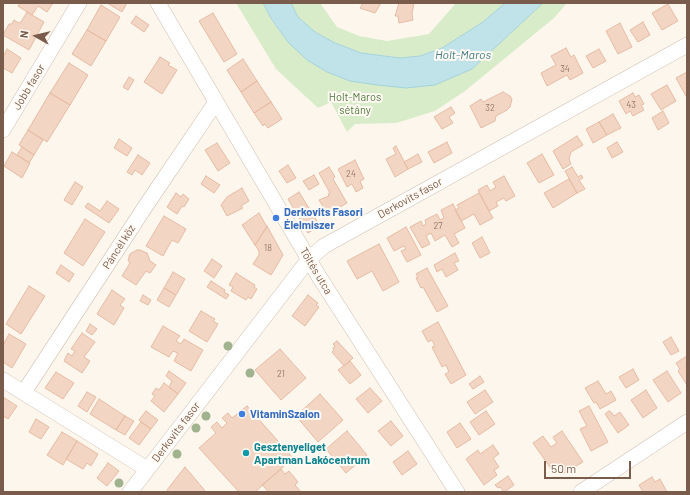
<!DOCTYPE html>
<meta charset="utf-8">
<style>
body{margin:0}
#map{position:relative;width:690px;height:495px;overflow:hidden;background:#fdf6ec;font-family:Barlow,sans-serif}
canvas{display:block}
.frame{position:absolute;inset:0;border:4px solid #7a5c4d;pointer-events:none}
.north{position:absolute;left:16px;top:16px;width:40px;height:40px;-webkit-text-stroke:3px #fffaf3;paint-order:stroke;rotate:278deg;font-size:11px;font-weight:700;line-height:16px;text-align:center;color:#7a5c4d}
.north::after{content:'';display:block;margin:auto;width:14px;height:18px;background:#7a5c4d;clip-path:polygon(50% 0,100% 100%,50% 72%,0 100%)}
.scale{position:absolute;left:544px;top:461px;width:87px;height:18px;box-sizing:border-box;border:2px solid #7a5c4d;border-top:0;padding-left:5px;font-size:12px;line-height:14px;white-space:nowrap;color:#7a5c4d;-webkit-text-stroke:3px #fffaf3;paint-order:stroke}
</style>
<div id="map">
<canvas width="690" height="495"></canvas>
<div class="frame"></div>
<div class="north">N</div>
<div class="scale">50 m</div>
</div>
<script>
const ctx = document.querySelector('canvas').getContext('2d');
ctx.lineJoin = 'round';
function paint(path, color) { ctx.fillStyle = color; ctx.fill(path, 'evenodd'); }
const poly = rows => new Path2D(rows.map(r => 'M' + r).join(''));
function strokePath(path, color, width, dash) { ctx.strokeStyle = color; ctx.lineWidth = width; ctx.lineCap = dash ? 'butt' : 'round'; ctx.setLineDash(dash || []); ctx.stroke(path); }
function drawText(font, color, halo, rows, align = 'center') {
  ctx.font = font + ' Barlow,sans-serif'; ctx.lineWidth = 4; ctx.setLineDash([]); ctx.textBaseline = 'middle'; ctx.strokeStyle = halo; ctx.fillStyle = color; for (const [text, x, y, turn = 0] of rows) {
    ctx.save(); ctx.translate(x, y); ctx.rotate((+turn || 0) * Math.PI / 180); ctx.textAlign = isNaN(turn) ? turn : align; if (halo) ctx.strokeText(text, 0, 0); ctx.fillText(text, 0, 0); ctx.restore();
  }
}
const green = poly([
 [236,3,263,3,272,21,288,42,472,69,543,3,567,3,554,18,465,91,435,111,396,123,355,124,347,132,331,102,318,108,276,69],
 [291,3,320,3,337,27,359,36,387,41,429,34,456,3,505,3,483,22,442,48,420,56,400,58,361,53,335,43,315,32,298,17]
]);
const water = poly([
 [263,3,291,3,298,17,315,32,335,43,361,53,400,58,420,56,442,48,483,22,505,3,543,3,472,69,435,85,406,88,377,85,350,81,327,72,307,60,288,42,272,20,263,3]
]);
const building = poly([
 [20,3,53,3,47,12,38,6,32,15,18,6,20,3],
 [107,3,127,3,122,12,107,3],
 [363,3,381,3,375,13,360,8,363,3],
 [399,3,414,3,412,14,413,20,399,23,398,16,395,16,399,3],
 [668,4,678,21,662,30,652,13,668,4],
 [101,5,120,17,106,41,87,30,101,5],
 [27,12,44,22,29,50,3,35,9,24,12,24,14,20,19,23,21,22,27,12],
 [213,13,237,54,224,62,199,21,213,13],
 [136,16,149,25,144,32,131,23,136,16],
 [643,22,650,35,638,42,630,30,643,22],
 [620,23,632,47,618,54,606,31,620,23],
 [87,30,106,41,91,66,72,54,87,30],
 [566,48,571,57,574,55,583,73,570,80,567,75,547,86,541,73,556,65,551,56,566,48],
 [7,49,21,58,12,73,3,68,3,57,7,49],
 [599,49,606,61,593,68,586,56,599,49],
 [160,57,170,63,168,65,177,70,162,94,144,82,160,57],
 [243,59,257,81,241,92,227,70,243,59],
 [69,63,88,75,70,105,50,93,69,63],
 [687,72,687,98,676,78,687,72],
 [129,77,134,80,128,90,123,87,129,77],
 [257,81,271,102,254,113,241,92,257,81],
 [667,85,676,101,661,110,651,94,667,85],
 [503,92,510,96,512,99,510,107,507,110,496,116,495,121,481,128,470,106,481,99,483,102,503,92],
 [50,93,70,105,47,142,28,130,50,93],
 [633,93,635,97,639,95,644,104,641,105,644,110,633,116,630,111,626,114,619,101,633,93],
 [271,102,282,119,268,128,265,124,263,126,254,113,271,102],
 [451,107,455,113,449,117,453,123,442,129,434,117,451,107],
 [663,111,669,123,658,130,652,118,663,111],
 [613,114,621,128,607,135,599,122,613,114],
 [599,122,607,135,593,143,586,129,599,122],
 [28,130,43,140,34,155,19,145,28,130],
 [577,136,583,145,571,152,569,159,571,164,563,169,553,151,577,136],
 [119,139,132,148,127,156,114,148,119,139],
 [447,142,452,153,434,163,428,152,447,142],
 [617,142,623,152,612,158,607,148,617,142],
 [217,143,230,163,218,171,205,150,217,143],
 [396,146,408,169,395,177,386,159,396,154,393,148,396,146],
 [22,147,34,155,29,163,17,155,22,147],
 [12,152,30,163,22,178,4,166,12,152],
 [418,154,422,162,408,169,404,162,418,154],
 [542,154,554,175,539,183,527,163,542,154],
 [138,155,150,163,142,175,135,170,132,175,127,172,138,155],
 [355,160,364,179,360,181,363,188,356,192,352,184,347,187,338,169,355,160],
 [288,165,296,178,287,183,279,171,288,165],
 [329,167,335,177,333,179,347,203,328,214,319,200,329,196,328,194,330,193,319,173,329,167],
 [572,167,578,177,581,175,583,178,579,180,585,189,577,193,565,171,572,167],
 [314,175,319,184,309,190,303,181,314,175],
 [206,176,220,185,214,193,201,184,206,176],
 [504,176,515,196,506,201,504,198,496,202,498,206,489,211,478,190,487,185,490,191,496,187,493,182,504,176],
 [569,179,577,193,553,208,544,193,569,179],
 [75,182,83,187,72,205,64,200,75,182],
 [242,188,249,201,241,206,243,208,227,216,221,205,227,197,242,188],
 [299,192,320,226,308,233,288,199,299,192],
 [176,193,181,197,183,194,189,199,184,207,182,206,177,214,167,207,176,193],
 [479,193,493,218,480,225,474,214,461,221,455,210,459,208,457,205,479,193],
 [107,201,119,209,109,223,85,207,88,203,100,211,107,201],
 [453,204,465,228,454,234,459,243,452,247,445,235,435,241,431,233,426,236,430,244,422,248,410,227,421,221,423,226,426,224,425,220,437,214,440,220,444,218,441,210,453,204],
 [259,213,267,227,255,245,242,225,259,213],
 [164,216,186,229,178,243,172,240,163,256,146,246,164,216],
 [85,219,105,232,83,266,64,253,85,219],
 [267,226,283,255,271,275,253,264,259,255,259,251,255,245,267,226],
 [406,227,421,255,407,262,401,251,406,249,404,246,394,251,387,238,406,227],
 [482,237,490,253,480,258,472,243,482,237],
 [379,244,399,282,383,291,372,271,357,279,347,261,379,244],
 [137,250,140,250,147,253,150,261,156,265,150,273,146,271,136,285,122,276,130,263,128,260,130,254,137,250],
 [455,253,459,261,454,263,458,270,446,277,442,269,437,272,434,265,455,253],
 [212,259,222,266,214,278,204,271,212,259],
 [61,265,74,274,69,282,56,273,61,265],
 [427,268,448,306,437,312,423,287,421,288,416,278,418,277,416,274,427,268],
 [173,272,185,279,176,295,164,288,173,272],
 [236,273,255,285,254,287,257,289,251,299,248,297,246,300,231,291,233,287,229,285,236,273],
 [211,281,225,290,224,292,229,295,226,299,207,287,211,281],
 [29,286,45,296,21,334,6,324,29,286],
 [164,288,176,295,169,307,157,300,164,288],
 [112,290,125,299,120,305,124,308,114,325,97,314,112,290],
 [143,295,151,300,148,305,140,301,143,295],
 [308,295,318,303,316,305,319,307,305,326,292,316,308,295],
 [201,311,215,319,213,321,218,324,207,342,189,331,201,311],
 [438,322,466,375,451,384,445,374,449,372,446,365,442,367,432,347,435,346,432,340,428,342,422,331,438,322],
 [90,324,97,329,92,335,86,331,90,324],
 [163,326,180,336,176,341,181,344,184,339,203,350,191,371,174,361,178,353,173,351,169,357,151,347,163,326],
 [82,333,95,342,84,357,90,361,82,373,64,361,68,353,72,356,75,351,71,349,82,333],
 [9,334,26,344,12,368,3,362,3,345,9,334],
 [671,337,679,351,671,355,663,342,671,337],
 [337,341,353,358,344,366,332,352,334,350,333,348,335,346,333,344,337,341],
 [280,349,306,378,281,400,255,370,280,349],
 [687,356,687,385,678,371,680,369,676,363,687,356],
 [350,361,361,375,350,384,338,370,350,361],
 [633,369,639,380,626,388,619,377,633,369],
 [169,371,186,383,178,394,169,387,172,381,166,376,169,371],
 [667,371,681,393,668,402,653,380,667,371],
 [56,372,74,383,63,399,45,388,56,372],
 [480,376,484,382,473,389,469,384,480,376],
 [598,381,606,394,611,391,616,400,600,409,596,402,594,403,585,388,598,381],
 [164,383,178,394,164,412,151,401,155,396,152,394,156,388,159,390,164,383],
 [370,388,382,401,368,413,356,399,370,388],
 [485,390,493,402,475,414,467,402,485,390],
 [646,390,657,408,643,418,631,400,646,390],
 [87,392,96,397,87,412,78,406,87,392],
 [320,394,343,420,318,442,296,416,320,394],
 [3,397,17,406,8,419,3,416,3,397],
 [99,399,125,416,116,430,90,414,99,399],
 [247,406,293,458,255,492,239,492,199,448,216,433,211,427,217,422,222,428,227,423,222,418,228,413,232,418,247,406],
 [589,406,608,442,591,451,580,429,587,426,579,411,589,406],
 [146,411,158,420,151,429,139,420,146,411],
 [486,411,495,424,479,435,470,422,486,411],
 [609,411,611,412,614,416,620,412,629,425,618,433,605,414,609,411],
 [125,416,134,421,125,435,116,430,125,416],
 [36,419,49,427,41,439,29,432,36,419],
 [391,421,403,436,391,446,378,431,391,421],
 [141,422,151,429,139,445,129,438,141,422],
 [460,423,471,439,457,448,447,432,460,423],
 [347,431,367,455,346,473,326,449,347,431],
 [562,431,583,462,564,473,561,468,554,473,533,443,543,436,551,447,557,443,553,437,562,431],
 [62,432,77,441,63,465,47,455,62,432],
 [77,441,98,454,91,466,87,463,83,469,66,459,77,441],
 [493,445,499,454,493,458,499,467,494,470,497,475,484,485,466,459,478,450,480,454,493,445],
 [408,451,417,464,402,475,393,462,408,451],
 [108,463,119,471,107,486,97,478,108,463],
 [185,467,206,492,168,492,167,490,185,467],
 [281,469,285,474,289,471,298,482,295,485,301,492,266,492,268,491,262,485,281,469],
 [508,476,514,485,504,492,500,487,498,488,495,485,508,476],
 [652,477,655,482,660,479,667,492,643,492,639,485,652,477]
]);
const minor = poly([
 [158,3,318,275,457,492],
 [3,130,79,3],
 [3,380,147,469],
 [24,392,145,207,216,102],
 [130,492,309,259,324,246,687,45],
 [581,492,687,422]
]);
const trees = [
 [228,346],
 [250,373],
 [206,416],
 [196,428],
 [177,454],
 [119,483]
];
const markers = [
 [276,218,4,"#3f7fe0"],
 [242,414,4,"#3f7fe0"],
 [246,453,4,"#0f9aa8"]
];
const numberNames = [
 ["34",565,69],
 ["43",631,105],
 ["32",490,108],
 ["24",351,174],
 ["27",438,226],
 ["18",268,248],
 ["21",281,374]
];
const streetNames = [
 ["Jobb fasor",29,87,-59],
 ["Derkovits fasor",410,198,-29],
 ["Páncél köz",119,247,-57],
 ["Töltés utca",316,271,59],
 ["Derkovits fasor",176,432,-53]
];
const parkNames = [
 ["Holt-Maros",355,97],
 ["sétány",355,110]
];
const shopNames = [
 ["Derkovits Fasori",284,212],
 ["Élelmiszer",284,225],
 ["VitaminSzalon",250,414]
];
const cultureNames = [
 ["Gesztenyeliget",254,447],
 ["Apartman Lakócentrum",254,460]
];
const waterNames = [
 ["Holt-Maros",463,55]
];
paint(green, '#d8ecc9');
paint(water, '#bfe3e8');
strokePath(water, '#a5d3da', 1);
paint(building, '#f3d5c3');
strokePath(building, '#e6bba3', 1);
strokePath(minor, '#d1beb0', 16);
strokePath(minor, '#fff', 15);
ctx.fillStyle = '#a0b28e';
for (const [x, y] of trees) { ctx.beginPath(); ctx.arc(x, y, 4.5, 0, 2 * Math.PI); ctx.fill(); }
for (const [x, y, r, color] of markers) { const dot = new Path2D(); dot.arc(x, y, r, 0, 2 * Math.PI); ctx.fillStyle = color; ctx.fill(dot); strokePath(dot, '#fffaf3', 1.5); }
drawText('9px', '#987a6a', null, numberNames);
drawText('11px', '#7a5c4d', '#fffaf3', streetNames);
drawText('11px', '#537a41', '#fffaf3', parkNames);
drawText('bold 11px', '#366cbe', '#fffaf3', shopNames, 'left');
drawText('bold 11px', '#0d838f', '#fffaf3', cultureNames, 'left');
drawText('italic 12px', '#437c86', '#fffaf3', waterNames);
</script>
